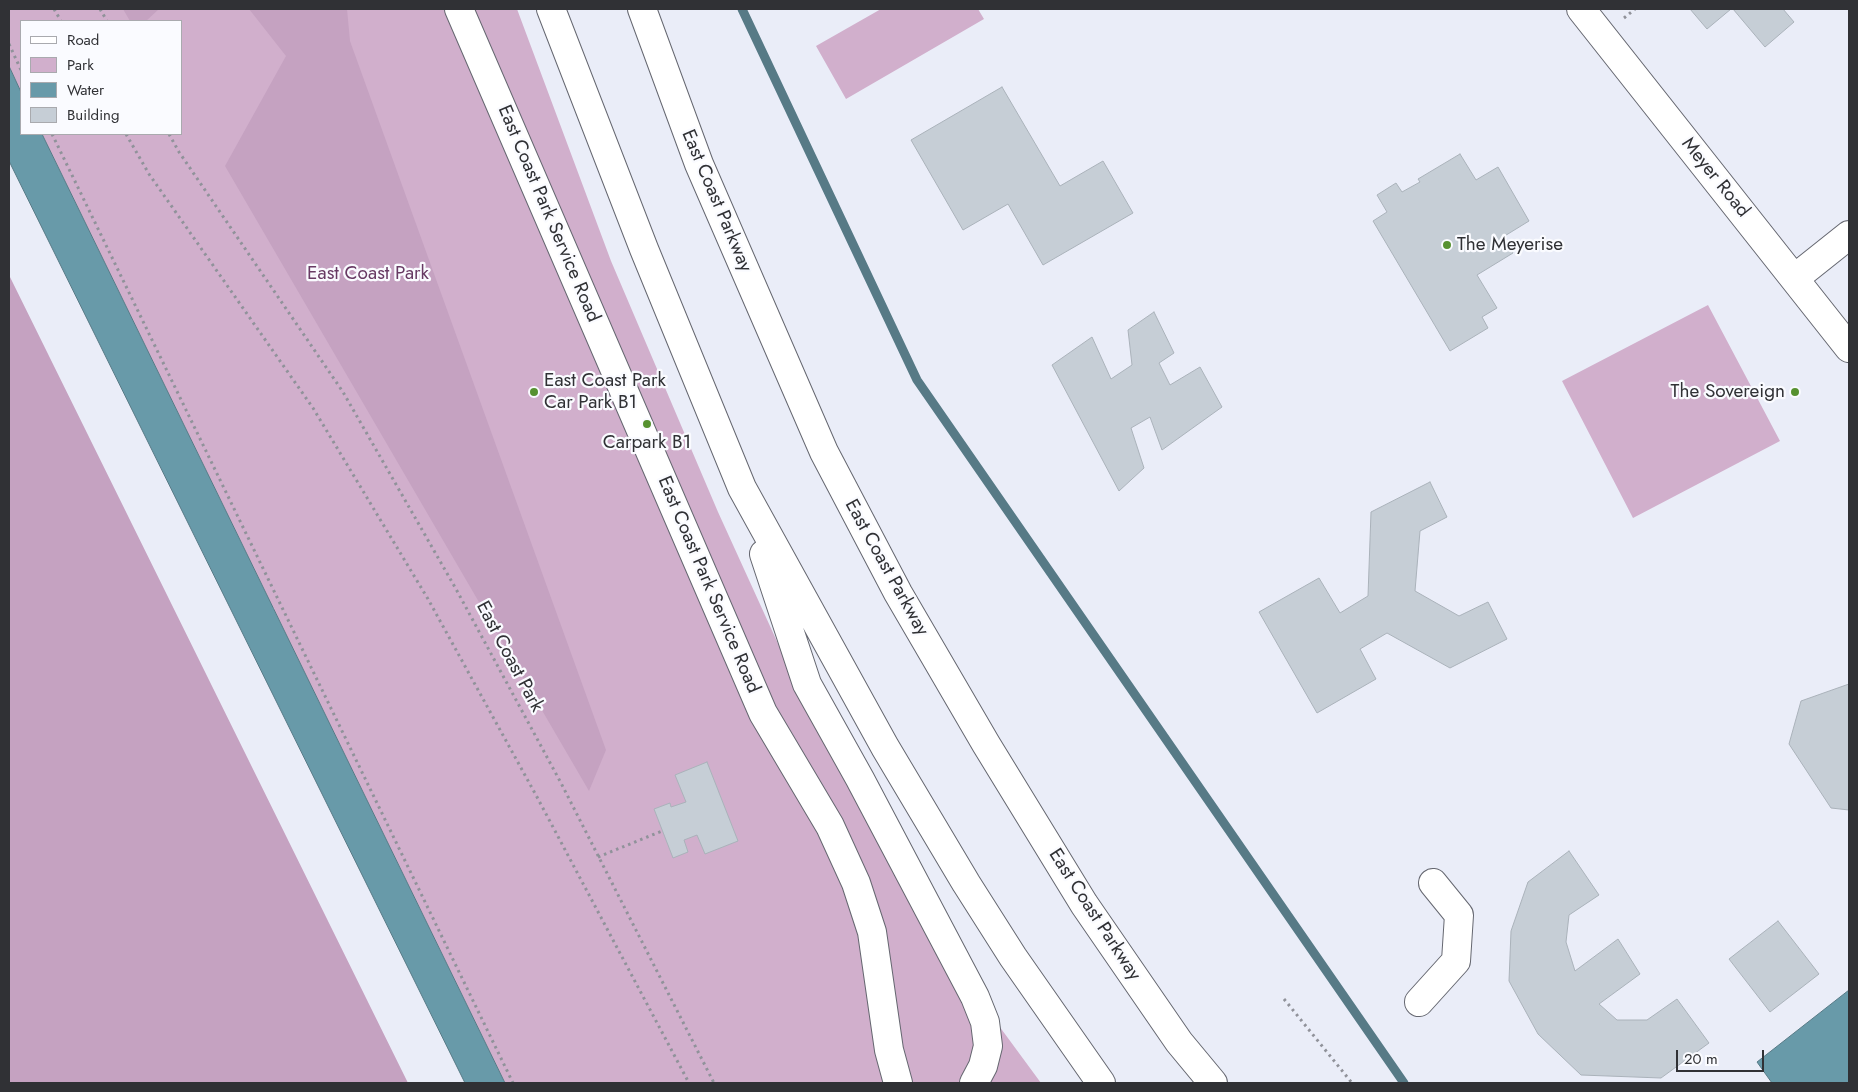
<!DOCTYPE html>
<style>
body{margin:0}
#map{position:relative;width:1858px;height:1092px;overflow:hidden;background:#eaedf8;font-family:Jost,sans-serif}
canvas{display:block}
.frame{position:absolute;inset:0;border:10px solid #303135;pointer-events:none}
.legend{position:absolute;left:20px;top:20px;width:162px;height:115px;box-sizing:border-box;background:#fafbff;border:1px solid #a9aaae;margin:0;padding:6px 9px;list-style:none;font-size:15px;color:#303135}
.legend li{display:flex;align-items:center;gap:10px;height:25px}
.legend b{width:25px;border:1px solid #a9aaae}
.scale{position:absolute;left:1676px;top:1050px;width:88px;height:22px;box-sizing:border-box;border:2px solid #303135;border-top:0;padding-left:6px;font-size:15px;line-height:18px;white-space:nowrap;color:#303135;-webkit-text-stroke:4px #fafbff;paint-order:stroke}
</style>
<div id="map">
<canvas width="1858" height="1092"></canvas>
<div class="frame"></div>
<ul class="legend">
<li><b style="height:6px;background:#fff"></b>Road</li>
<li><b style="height:14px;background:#d1afcc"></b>Park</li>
<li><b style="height:14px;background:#689aa9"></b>Water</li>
<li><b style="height:14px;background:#c6ced6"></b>Building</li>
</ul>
<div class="scale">20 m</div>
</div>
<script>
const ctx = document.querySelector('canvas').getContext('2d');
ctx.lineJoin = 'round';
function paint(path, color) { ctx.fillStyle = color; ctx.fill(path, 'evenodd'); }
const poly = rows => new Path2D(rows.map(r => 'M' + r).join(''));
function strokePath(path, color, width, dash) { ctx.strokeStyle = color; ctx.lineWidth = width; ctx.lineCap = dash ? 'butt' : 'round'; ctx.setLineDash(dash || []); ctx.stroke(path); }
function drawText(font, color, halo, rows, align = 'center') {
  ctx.font = font + ' Jost,sans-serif'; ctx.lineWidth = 4.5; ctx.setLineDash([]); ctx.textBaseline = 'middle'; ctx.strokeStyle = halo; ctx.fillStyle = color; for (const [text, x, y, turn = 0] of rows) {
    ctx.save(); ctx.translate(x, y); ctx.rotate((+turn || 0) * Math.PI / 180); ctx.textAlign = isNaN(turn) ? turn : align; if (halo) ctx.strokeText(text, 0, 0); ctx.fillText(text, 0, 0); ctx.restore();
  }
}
const green = poly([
 [9,9,517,9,611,261,718,512,790,670,991,1015,1041,1083,505,1083,42,134,181,134,181,21,21,21,21,92,9,66],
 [881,9,978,9,984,19,846,99,816,46],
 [1708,305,1780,441,1633,518,1562,381]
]);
const forest = poly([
 [123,9,159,9,146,21,130,21],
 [249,9,347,9,350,41,606,750,589,791,225,166,286,56],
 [9,275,408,1083,9,1083]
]);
const water = poly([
 [9,66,21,92,21,134,42,134,505,1083,465,1083,9,161,9,66],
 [1849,990,1849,1083,1772,1083,1757,1062,1849,990]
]);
const stream = poly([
 [742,9,917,380,1404,1083]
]);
const building = poly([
 [1690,9,1731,9,1707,29,1690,9],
 [1733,9,1783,9,1794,22,1765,47,1733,9],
 [1002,87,1060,186,1103,161,1133,213,1043,265,1008,204,963,230,911,140,1002,87],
 [1460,154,1476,180,1498,167,1529,221,1503,237,1513,253,1477,275,1497,308,1482,317,1488,328,1450,351,1373,221,1387,212,1377,195,1396,183,1402,192,1420,182,1418,179,1460,154],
 [1154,312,1174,353,1159,363,1170,385,1200,367,1222,407,1162,450,1150,417,1131,428,1144,468,1119,491,1052,365,1092,337,1111,379,1132,365,1128,330,1154,312],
 [1430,482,1447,517,1420,531,1415,591,1459,616,1488,602,1507,639,1450,668,1387,633,1360,649,1376,679,1317,713,1259,612,1319,578,1340,613,1368,596,1371,512,1430,482],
 [1849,684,1849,810,1831,808,1789,744,1801,701,1849,684],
 [707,762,738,841,705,854,697,835,684,840,688,852,673,858,654,809,670,803,671,807,686,802,675,775,707,762],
 [1569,851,1599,895,1569,915,1566,942,1575,971,1618,939,1640,974,1599,1004,1617,1020,1647,1020,1677,999,1709,1043,1661,1078,1581,1075,1538,1034,1509,981,1511,931,1528,882,1569,851],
 [1778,921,1819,974,1770,1012,1729,959,1778,921]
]);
const path = poly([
 [54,9,61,21],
 [100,9,107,21],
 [1624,18,1635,9],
 [9,44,21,70],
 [52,134,513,1083],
 [126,134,149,174,313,408,428,599,537,797,689,1083],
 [169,134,179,152,343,392,456,589,561,783,714,1083],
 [598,857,662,831],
 [1284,999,1352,1083]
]);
const minor = poly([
 [459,9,763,713,830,826,856,883,872,932,889,1050,898,1083],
 [1581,9,1849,348],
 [1795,278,1849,235],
 [1419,1002,1456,961,1459,915,1433,883]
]);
const highway = poly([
 [551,9,644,249,742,488,885,747,966,883,1013,957,1101,1083],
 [642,9,699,164,824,452,898,593,986,744,1084,904,1179,1042,1213,1083],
 [764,554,807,684,860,779,975,997,985,1022,988,1046,983,1066,974,1083]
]);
const markers = [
 [1447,245,5,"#569130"],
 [534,392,5,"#569130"],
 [1795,392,5,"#569130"],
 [647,424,5,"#569130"]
];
const streetNames = [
 ["Meyer Road",1715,178,51],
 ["East Coast Parkway",716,201,67],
 ["East Coast Park Service Road",548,214,67],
 ["East Coast Parkway",886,568,61],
 ["East Coast Park Service Road",708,585,67],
 ["East Coast Park",509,657,62],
 ["East Coast Parkway",1094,915,57]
];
const poiNames = [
 ["The Meyerise",1457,245],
 ["East Coast Park",544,381],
 ["Car Park B1",544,403],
 ["The Sovereign",1785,392,"right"],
 ["Carpark B1",647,443,"center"]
];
const parkNames = [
 ["East Coast Park",368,274]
];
paint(green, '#d1afcc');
paint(forest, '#c5a2c1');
paint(water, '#689aa9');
strokePath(water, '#577a86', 1);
strokePath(stream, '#577a86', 9);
paint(building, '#c6ced6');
strokePath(building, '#aab2ba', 1);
strokePath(minor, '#656770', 30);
strokePath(highway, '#656770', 30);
strokePath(path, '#90929a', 3, [2.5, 4]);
strokePath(minor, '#fff', 28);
strokePath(highway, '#fff', 28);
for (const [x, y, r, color] of markers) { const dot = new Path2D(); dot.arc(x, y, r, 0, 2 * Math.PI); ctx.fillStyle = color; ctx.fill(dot); strokePath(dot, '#fafbff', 2); }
drawText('19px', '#303135', '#fafbff', streetNames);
drawText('19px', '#303135', '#fafbff', poiNames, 'left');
drawText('19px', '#683a64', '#fafbff', parkNames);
</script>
